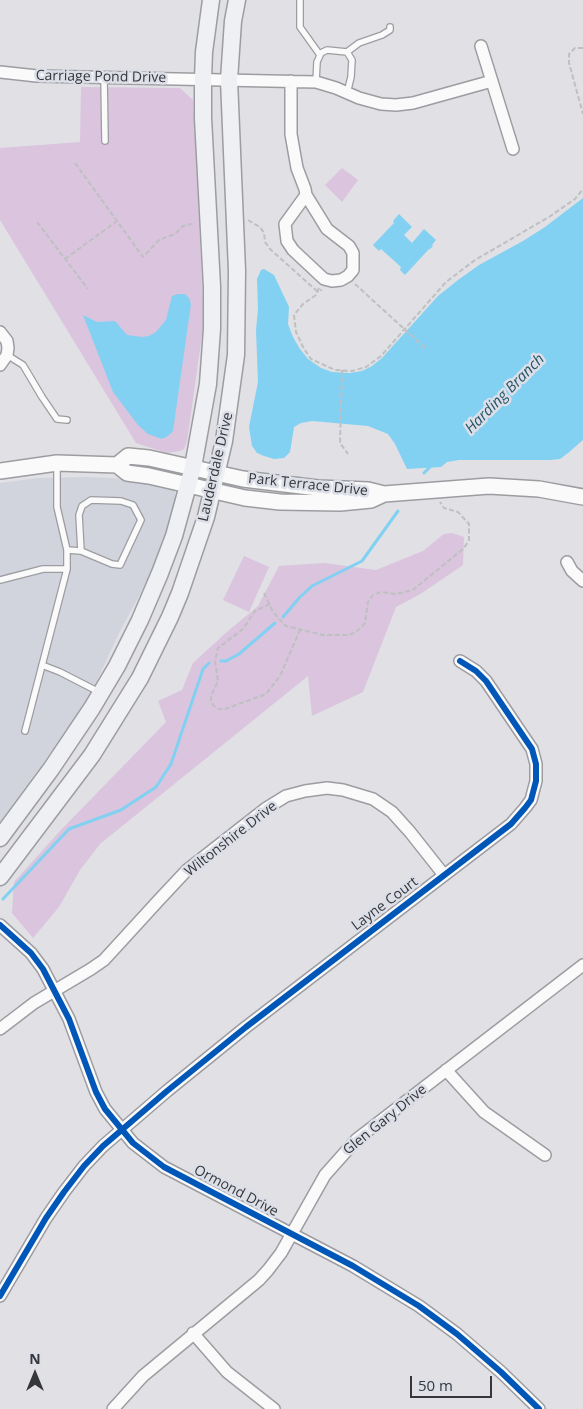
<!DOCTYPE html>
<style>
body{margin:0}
#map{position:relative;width:583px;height:1409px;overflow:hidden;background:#e0e0e5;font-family:"Open Sans",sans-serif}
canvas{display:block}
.north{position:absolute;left:10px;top:1349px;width:50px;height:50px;-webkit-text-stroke:4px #dddfe8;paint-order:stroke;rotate:0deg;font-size:14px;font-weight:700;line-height:20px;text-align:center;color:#36373b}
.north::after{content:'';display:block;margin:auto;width:18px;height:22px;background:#36373b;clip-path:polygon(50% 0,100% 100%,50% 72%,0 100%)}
.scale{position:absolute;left:410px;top:1376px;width:82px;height:22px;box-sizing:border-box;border:2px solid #36373b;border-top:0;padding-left:6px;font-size:15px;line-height:18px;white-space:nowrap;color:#36373b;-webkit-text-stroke:4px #dddfe8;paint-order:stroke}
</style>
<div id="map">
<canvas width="583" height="1409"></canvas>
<div class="north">N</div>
<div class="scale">50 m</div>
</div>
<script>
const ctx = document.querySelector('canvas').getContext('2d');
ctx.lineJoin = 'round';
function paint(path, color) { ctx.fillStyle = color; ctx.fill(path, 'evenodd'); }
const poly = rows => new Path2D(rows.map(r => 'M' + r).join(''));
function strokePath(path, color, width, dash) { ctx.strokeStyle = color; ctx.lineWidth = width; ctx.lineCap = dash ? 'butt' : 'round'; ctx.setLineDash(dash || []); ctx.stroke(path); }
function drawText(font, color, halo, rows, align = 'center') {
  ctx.font = font + ' "Open Sans",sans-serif'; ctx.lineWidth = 5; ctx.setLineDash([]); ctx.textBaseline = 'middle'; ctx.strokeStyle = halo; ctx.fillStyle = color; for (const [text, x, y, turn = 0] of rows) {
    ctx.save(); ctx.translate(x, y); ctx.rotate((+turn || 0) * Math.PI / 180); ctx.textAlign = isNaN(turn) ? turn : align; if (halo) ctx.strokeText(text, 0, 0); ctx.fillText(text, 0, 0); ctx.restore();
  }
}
const built = poly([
 [86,477,113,478,163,485,175,491,176,504,155,566,119,633,87,702,0,822,0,483,38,478]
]);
const green = poly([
 [81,87,180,88,193,100,204,321,187,441,184,449,180,451,167,453,136,443,0,220,0,148,80,142],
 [342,168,358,180,342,202,325,185],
 [452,533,464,537,463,565,422,593,396,607,363,692,312,716,308,676,100,844,80,870,59,907,33,938,12,913,14,882,60,831,166,722,158,701,182,690,193,663,228,631,258,606,279,566,324,563,376,570,423,551,444,534],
 [244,556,269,567,249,612,223,600]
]);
const water = poly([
 [583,198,583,440,568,453,560,459,550,460,459,460,447,462,441,467,407,469,395,444,388,434,368,426,312,421,301,423,294,427,290,452,284,458,274,459,264,456,257,453,252,446,249,427,258,382,256,330,258,309,257,279,261,270,264,269,274,275,289,307,288,324,293,337,300,349,308,359,321,368,332,372,350,373,362,371,372,366,382,358,438,296,458,280,479,265,523,241,545,227],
 [399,214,412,227,404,235,412,243,424,229,436,240,432,245,433,246,430,249,429,249,405,275,400,270,401,267,381,249,379,251,373,245,394,223,393,221],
 [178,294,185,294,189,298,191,304,173,431,168,436,162,439,148,434,138,425,113,392,83,315,97,322,115,321,127,335,142,337,149,336,156,332,166,320,172,296]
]);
const stream = poly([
 [424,473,430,467],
 [283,617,300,597,312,586,362,561,398,511],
 [221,661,226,661,239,654,275,623],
 [3,899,69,829,121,810,156,787,171,764,203,669,209,663]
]);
const path = poly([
 [583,48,575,48,569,54,569,63,583,114],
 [75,163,143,257,159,240,175,234,183,226,195,223],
 [248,220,260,227,264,233,265,242,270,249,317,291,322,290],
 [37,222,88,289],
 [65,259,117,221],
 [355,284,425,348],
 [319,288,316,295,303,304,294,315,296,332,304,349,311,359,335,370,352,371,366,367,381,356,446,282,475,260,549,217,575,199,583,189],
 [342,370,340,443,348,454],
 [264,593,273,612,286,626,323,635,348,635,354,633,362,627,365,623,368,602,373,595,381,592,396,594,413,590,464,548,469,540,469,524,458,512,444,508,440,502],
 [270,604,255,611,243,629,218,648,215,661,218,681,211,696,211,702,214,706,218,709,225,709,266,694,280,676,300,630]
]);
const service = poly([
 [300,0,300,27,320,55],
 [104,77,105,141],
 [316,82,317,62,321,53,327,50,347,52,359,43,382,35,390,30,390,27],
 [347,93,351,77,352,60,347,52],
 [7,355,23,365,42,397,57,419,67,420],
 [67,550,81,551,112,564,120,565,141,520,133,505,121,501,91,500,82,506,79,515,81,551],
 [0,580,43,569,67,569],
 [42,665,60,672,99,692],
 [25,731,67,569,67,550,57,507,57,464]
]);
const minor = poly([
 [481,46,513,149],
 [0,72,37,76,316,82,336,88,359,98,381,104,396,105,413,103,492,81],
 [291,81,291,134,297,168,305,189,306,195,327,229,349,246,353,253,353,270,348,276,341,280,332,281,324,279,293,250,287,241,285,224,306,195],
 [0,332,7,341,8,348,7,355,0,365],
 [567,562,572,571,583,581],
 [0,925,31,953,43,969,69,1019,96,1092,105,1109,133,1143,164,1167,353,1266,419,1306,457,1334,501,1372,539,1409],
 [0,1029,34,1003,91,969,104,960,158,901,187,870,265,809,286,796,305,791,327,788,343,790,373,799,392,812,410,832,444,875],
 [446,1070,484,1112,545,1155],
 [0,1296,46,1218,64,1192,84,1166,103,1146,167,1091,246,1027,511,824,525,808,531,800,536,781,536,764,532,749,486,681,476,671,460,661],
 [193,1333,227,1372,274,1409],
 [113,1409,143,1376,259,1280,268,1270,281,1253,325,1175,357,1139,583,965]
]);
const tertiary = poly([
 [117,465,128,456,149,458,243,479,318,488,368,490,384,494],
 [0,471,57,463,117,465,127,473,149,476,245,498,280,502,340,503,371,500,384,494,489,486,539,489,583,497]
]);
const secondary = poly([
 [0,838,51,769,92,708,117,666,140,620,160,573,174,536,193,467,208,384,212,329,212,287,203,118,203,79,204,52,211,0],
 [0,877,92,755,140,678,170,617,180,593,206,517,224,441,236,355,237,271,229,80,233,21,237,0]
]);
const cycleway = poly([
 [0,925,31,953,43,969,69,1019,96,1092,105,1109,133,1143,164,1167,353,1266,419,1306,457,1334,501,1372,539,1409],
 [0,1296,46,1218,64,1192,84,1166,103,1146,167,1091,246,1027,511,824,525,808,531,800,536,781,536,764,532,749,486,681,476,671,460,661]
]);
const streetNames = [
 ["Carriage Pond Drive",101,77,1],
 ["Lauderdale Drive",216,467,-77],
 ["Park Terrace Drive",308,485,6],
 ["Wiltonshire Drive",231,839,-38],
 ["Layne Court",385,904,-37],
 ["Glen Gary Drive",385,1120,-39],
 ["Ormond Drive",236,1191,28]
];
const waterNames = [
 ["Harding Branch",505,394,-45]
];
paint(built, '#d1d3dd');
paint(green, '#dac4de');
paint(water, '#82d1f2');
strokePath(stream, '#82d1f2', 3);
strokePath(service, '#9d9da1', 8);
strokePath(minor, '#9d9da1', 14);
strokePath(tertiary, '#9d9da1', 18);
strokePath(secondary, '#9d9da1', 19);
strokePath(path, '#bec0c1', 2, [5, 2.5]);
strokePath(service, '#fafafb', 5.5);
strokePath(minor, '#fafafb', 11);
strokePath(tertiary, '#fafafb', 15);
strokePath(secondary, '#eef0f3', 16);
strokePath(cycleway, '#0057b8', 6);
drawText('14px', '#36373b', '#dddfe8', streetNames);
drawText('italic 15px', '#275669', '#dddfe8', waterNames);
</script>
